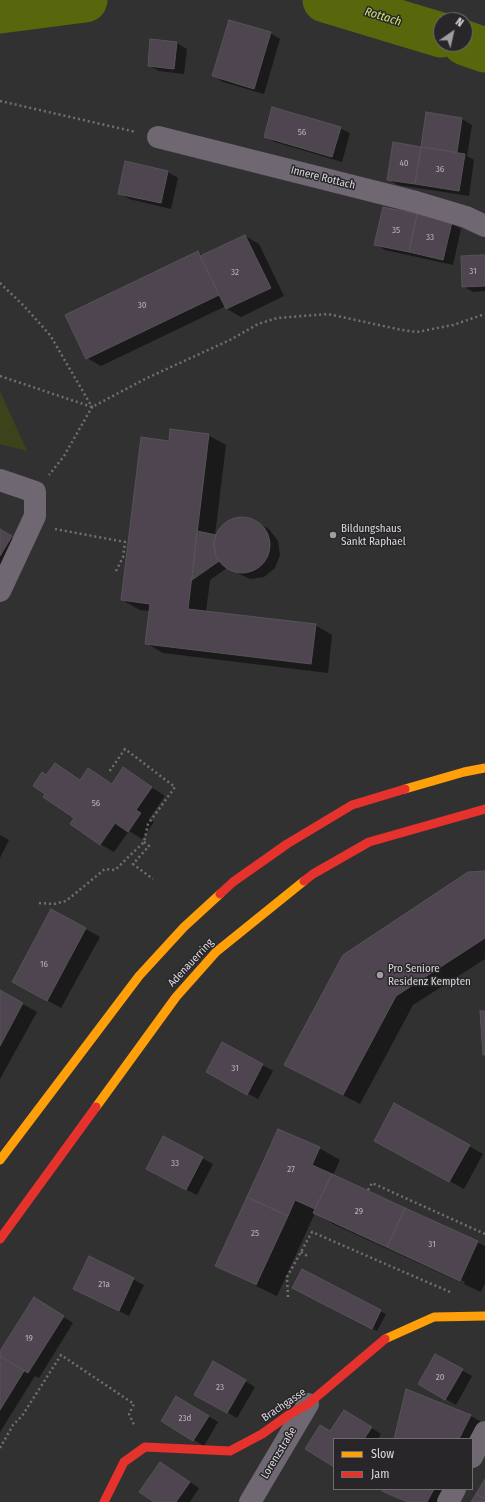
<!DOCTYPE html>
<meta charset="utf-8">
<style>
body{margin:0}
#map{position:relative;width:485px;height:1502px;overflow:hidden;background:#323132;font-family:"Fira Sans Condensed",sans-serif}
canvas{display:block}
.legend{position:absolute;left:333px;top:1438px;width:140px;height:52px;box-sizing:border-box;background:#282629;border:1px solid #6f6d70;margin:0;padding:5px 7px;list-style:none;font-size:12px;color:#d9d8da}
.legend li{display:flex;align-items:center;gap:8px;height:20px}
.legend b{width:20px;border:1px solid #6f6d70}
.north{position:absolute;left:433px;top:12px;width:40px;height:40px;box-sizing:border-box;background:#282629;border:1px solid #6f6d70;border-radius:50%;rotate:34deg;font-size:11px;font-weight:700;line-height:16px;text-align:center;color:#d9d8da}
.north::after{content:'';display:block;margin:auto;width:14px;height:18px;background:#9f9e9f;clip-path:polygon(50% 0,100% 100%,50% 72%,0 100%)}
</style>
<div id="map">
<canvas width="485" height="1502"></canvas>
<ul class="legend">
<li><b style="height:5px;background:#ff9f0a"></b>Slow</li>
<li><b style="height:5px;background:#e5322d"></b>Jam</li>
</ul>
<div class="north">N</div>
</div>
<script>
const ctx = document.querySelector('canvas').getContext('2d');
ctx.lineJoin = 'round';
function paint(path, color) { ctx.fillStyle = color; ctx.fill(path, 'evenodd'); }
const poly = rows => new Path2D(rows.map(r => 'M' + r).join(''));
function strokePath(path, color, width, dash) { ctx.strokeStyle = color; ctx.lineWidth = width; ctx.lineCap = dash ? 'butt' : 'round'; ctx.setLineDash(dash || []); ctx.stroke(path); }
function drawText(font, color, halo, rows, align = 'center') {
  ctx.font = font + ' "Fira Sans Condensed",sans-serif'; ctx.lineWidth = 3; ctx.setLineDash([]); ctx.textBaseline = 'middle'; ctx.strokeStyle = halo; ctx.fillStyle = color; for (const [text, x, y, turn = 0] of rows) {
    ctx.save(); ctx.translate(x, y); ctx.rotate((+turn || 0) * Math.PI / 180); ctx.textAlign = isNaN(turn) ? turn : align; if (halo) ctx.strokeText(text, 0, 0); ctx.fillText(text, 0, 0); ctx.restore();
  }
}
const green = poly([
 [0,391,27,451,0,444]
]);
const shadow = poly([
 [270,33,280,39,264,94,223,82,213,76],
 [177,43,187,49,184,74,159,71,149,66],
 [427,113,462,119,472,125,467,156,474,160,469,196,398,185,388,179,422,148],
 [340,128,350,133,342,162,275,142,265,136],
 [168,172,178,178,171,209,129,199,119,193],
 [451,223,461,229,453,265,385,250,375,244],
 [245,236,259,244,284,296,241,317,227,309,226,306,101,366,87,358,198,252,204,256],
 [485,256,485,291,473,292,463,286],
 [208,435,226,445,215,535,217,536,220,529,231,520,245,518,269,529,278,541,280,555,275,568,264,577,250,579,227,568,210,580,206,612,315,625,332,635,328,673,163,653,146,643,150,611,140,610,122,600,169,442],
 [0,530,25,545,0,584],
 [55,764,81,780,88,769,113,784,123,769,165,796,149,819,154,822,142,839,129,831,114,852,100,844,75,818,46,793,47,776],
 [0,835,9,840,0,858],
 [485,872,485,959,413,1005,360,1104,286,1065],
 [52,910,100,937,61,1008,27,989],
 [0,991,37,1012,0,1079],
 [223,1043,273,1071,258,1099,217,1077],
 [164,1138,213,1164,197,1195,157,1175],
 [469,1146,483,1154,464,1189,389,1148],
 [319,1148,340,1160,333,1175,485,1246,485,1283,481,1292,335,1225,315,1213,277,1296,237,1277,216,1265],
 [335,1222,465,1282,464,1284,335,1224],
 [89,1257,144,1285,129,1316,84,1294],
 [302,1271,386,1314,377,1331,299,1290],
 [44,1304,73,1323,39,1378,35,1376,0,1432,0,1353],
 [436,1355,472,1376,456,1405,420,1384],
 [214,1363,255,1387,237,1418,196,1394],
 [406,1390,471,1416,485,1424,472,1439,395,1439],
 [187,1403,218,1422,204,1446,194,1440],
 [354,1417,381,1434,378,1439,334,1439,334,1466,331,1432],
 [170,1469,199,1488,190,1502,156,1502],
 [383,1489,452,1489,445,1502,405,1502,383,1490]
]);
const river = poly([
 [325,0,441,35],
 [0,11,85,0],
 [465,43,485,50]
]);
const building = poly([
 [229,20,271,32,254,89,212,76,229,20],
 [150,39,177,42,174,69,148,66,150,39],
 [272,107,341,127,332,157,264,137,272,107],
 [426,112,462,118,457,152,421,147,426,112],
 [393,142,421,147,415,184,387,180,393,142],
 [421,147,465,154,459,191,415,184,421,147],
 [125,161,168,171,161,203,118,194,125,161],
 [383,207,417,214,409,252,374,245,383,207],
 [417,214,452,222,443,260,409,252,417,214],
 [245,235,271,288,226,309,200,256,245,235],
 [198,251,219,295,86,359,65,315,198,251],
 [482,255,485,255,485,286,462,287,461,256,482,255],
 [170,429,209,434,188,609,316,624,311,664,145,644,150,604,121,600,141,437,169,441,170,429],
 '214 545a28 28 0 1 1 56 0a28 28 0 1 1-56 0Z',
 [0,529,12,536,0,556,0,529],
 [197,531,216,535,214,542,216,557,219,561,192,580,197,531],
 [55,763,80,780,88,768,112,784,123,767,152,787,136,810,141,813,128,832,115,823,100,845,70,824,74,818,43,797,45,794,33,786,42,772,46,775,55,763],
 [485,871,485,938,396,996,343,1095,284,1065,343,955,468,872,485,871],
 [51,909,86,928,47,1001,12,982,51,909],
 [0,990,23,1003,0,1046,0,990],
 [480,1011,485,1011,485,1055,483,1055,480,1011],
 [222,1042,263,1064,247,1095,206,1072,222,1042],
 [394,1103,470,1145,449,1182,374,1141,394,1103],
 [278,1129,320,1147,312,1165,332,1174,315,1209,295,1200,288,1216,247,1197,278,1129],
 [163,1136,203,1157,186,1190,146,1169,163,1136],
 [332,1174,405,1208,387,1247,313,1213,332,1174],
 [247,1197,288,1216,256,1285,215,1266,247,1197],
 [405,1208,478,1241,460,1281,387,1247,405,1208],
 [89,1256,134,1278,119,1311,73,1289,89,1256],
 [302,1269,381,1310,372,1329,292,1288,302,1269],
 [34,1297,64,1316,28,1373,0,1356,0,1351,34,1297],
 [435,1354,463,1369,445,1400,418,1384,435,1354],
 [0,1356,24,1371,0,1410,0,1356],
 [213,1361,246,1380,227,1413,194,1395,213,1361],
 [406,1389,471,1415,459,1439,394,1439,406,1389],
 [176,1396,209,1416,193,1441,161,1421,176,1396],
 [344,1410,372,1427,364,1439,334,1439,334,1467,305,1449,320,1425,330,1431,344,1410],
 [160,1462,190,1482,176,1502,154,1502,139,1492,160,1462],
 [485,1479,485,1499,476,1494,485,1479],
 [382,1489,434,1489,427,1502,407,1502,382,1491,382,1489],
 [476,1494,485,1499,485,1502,471,1502,476,1494]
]);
const path = poly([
 [0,101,136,132],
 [0,283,24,306,50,335,92,407,64,456,49,475],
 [0,376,92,407,147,378,230,340,258,324,277,318,328,314,402,330,417,332,453,325,485,314],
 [55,529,125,542,123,557,115,573],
 [144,842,149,846,133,864,153,879],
 [39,903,54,904,66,901,105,869,115,870,144,842,148,824,175,787,125,749,109,772],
 [368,1190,372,1183,485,1234],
 [301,1252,309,1257],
 [288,1297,287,1277,312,1232,450,1292],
 [0,1448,13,1425,22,1416,61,1355,134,1404,129,1414,135,1427]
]);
const street = poly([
 [158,137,416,202,466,217,485,226],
 [0,480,35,492,35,516,0,591],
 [472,1457,485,1432],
 [250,1502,308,1404],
 [448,1502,455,1489]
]);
const slow = poly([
 [405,789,464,772,485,768],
 [96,1107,176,997,216,952,304,881],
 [0,1160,139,976,184,927,220,894],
 [385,1339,434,1317,485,1316]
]);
const jam = poly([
 [304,881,313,874,369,842,485,809],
 [220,894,233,882,287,844,352,805,405,789],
 [0,1239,96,1107],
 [104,1502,124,1462,145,1447,230,1451,262,1434,290,1414,308,1404,385,1339]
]);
const markers = [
 [333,535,4,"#9f9e9f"],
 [380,975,4,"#9f9e9f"]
];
const numberNames = [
 ["56",302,132],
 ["40",404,163],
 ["36",440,169],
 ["35",396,230],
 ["33",430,237],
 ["31",473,271],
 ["32",235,272],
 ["30",142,305],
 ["56",96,803],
 ["16",44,964],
 ["31",235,1068],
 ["33",175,1163],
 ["27",291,1169],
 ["29",359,1211],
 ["25",255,1233],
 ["31",432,1244],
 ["21a",104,1284],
 ["19",29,1338],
 ["20",440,1377],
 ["23",220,1387],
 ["23d",185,1418]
];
const streetNames = [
 ["Innere Rottach",323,178,14],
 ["Adenauerring",191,963,-47],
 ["Brachgasse",284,1405,-34],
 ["Lorenzstraße",279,1453,-59]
];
const poiNames = [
 ["Bildungshaus",341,529],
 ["Sankt Raphael",341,542],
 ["Pro Seniore",388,969],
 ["Residenz Kempten",388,982]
];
const waterNames = [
 ["Rottach",383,17,17]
];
paint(green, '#3c431b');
paint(shadow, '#0007');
strokePath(river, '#58670b', 45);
paint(building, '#4e4551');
strokePath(building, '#555455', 1);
strokePath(path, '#736e73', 2.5, [2, 3]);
strokePath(street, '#6f6872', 22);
strokePath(slow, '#ff9f0a', 9);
strokePath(jam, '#e5322d', 9);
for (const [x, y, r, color] of markers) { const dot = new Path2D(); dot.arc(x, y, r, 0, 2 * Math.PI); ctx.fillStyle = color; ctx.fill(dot); strokePath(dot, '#282629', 1.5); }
drawText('9px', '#b6b3b8', null, numberNames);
drawText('11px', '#d9d8da', '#282629', streetNames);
drawText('11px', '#d9d8da', '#282629', poiNames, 'left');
drawText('italic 12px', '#cce570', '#282629', waterNames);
</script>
